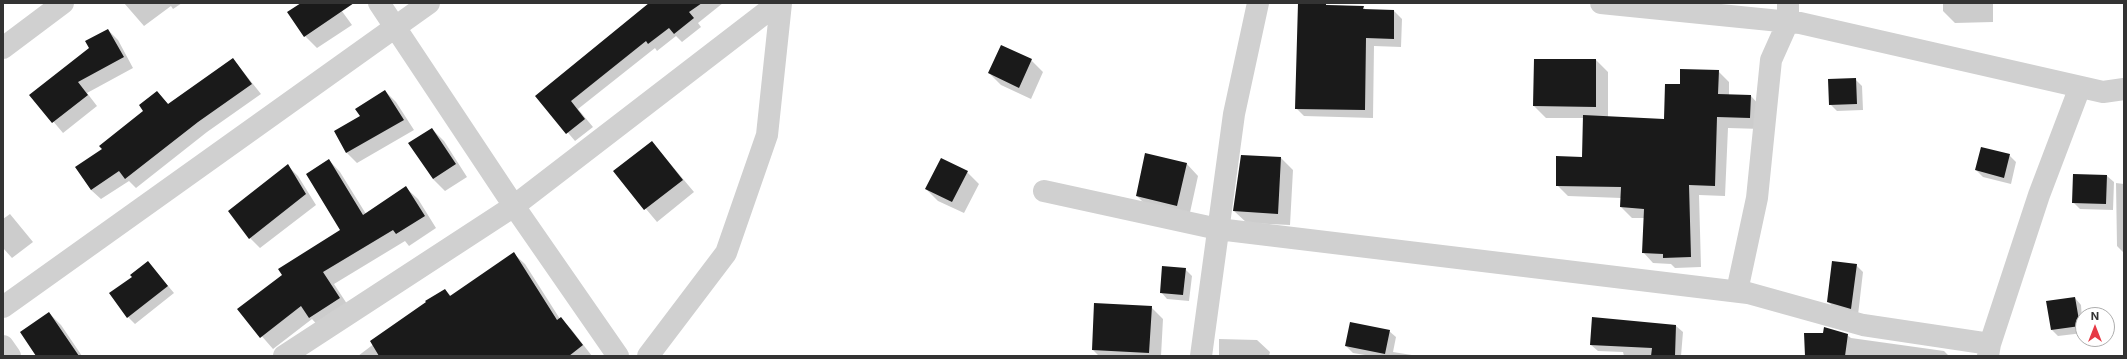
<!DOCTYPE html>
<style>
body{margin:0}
#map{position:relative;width:2127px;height:359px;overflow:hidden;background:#fff;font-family:Inter,sans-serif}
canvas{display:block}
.frame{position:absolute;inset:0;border:4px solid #333;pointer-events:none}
.north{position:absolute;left:2075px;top:307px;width:40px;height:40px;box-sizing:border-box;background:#fff;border:1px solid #adadad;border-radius:50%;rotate:0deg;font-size:11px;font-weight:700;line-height:16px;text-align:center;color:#333}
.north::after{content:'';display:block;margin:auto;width:14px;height:18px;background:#e63946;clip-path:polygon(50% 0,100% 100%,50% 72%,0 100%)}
</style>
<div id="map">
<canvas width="2127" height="359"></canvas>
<div class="frame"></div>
<div class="north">N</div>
</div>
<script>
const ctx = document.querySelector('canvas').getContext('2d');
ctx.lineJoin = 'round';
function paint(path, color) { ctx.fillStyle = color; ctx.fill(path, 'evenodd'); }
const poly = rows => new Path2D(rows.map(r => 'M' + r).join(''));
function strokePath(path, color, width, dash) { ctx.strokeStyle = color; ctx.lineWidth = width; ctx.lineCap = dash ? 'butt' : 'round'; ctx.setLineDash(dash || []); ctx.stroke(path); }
const shadow = poly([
 [124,3,182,3,173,9,171,6,144,26],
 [303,3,336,3,352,25,317,48,305,36,289,12],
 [652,3,723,3,698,23,701,27,682,42,676,36,657,51,655,48,578,109,593,127,575,141,537,96],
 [1299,3,1363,7,1366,10,1394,11,1402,19,1401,47,1374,46,1373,118,1304,116,1296,108],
 [1943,3,1993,3,1993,22,1955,23,1943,11],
 [108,30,118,40,133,68,87,93,97,106,63,133,31,95,91,48],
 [233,59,261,94,207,132,136,188,129,181,101,199,91,190,76,167,104,150,145,111,157,92,169,105],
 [1031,60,1043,72,1031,99,1001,85,989,73],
 [1596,60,1608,72,1608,117,1665,120,1681,85,1718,71,1729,82,1729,95,1751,96,1761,107,1761,129,1728,128,1725,196,1699,195,1701,267,1675,268,1671,264,1653,263,1643,252,1645,218,1632,218,1621,207,1621,198,1568,196,1557,185,1583,158,1584,118,1546,118,1534,106],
 [1855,79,1862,86,1863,110,1837,111,1830,104],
 [385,91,396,102,414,130,357,163,347,153,335,132,361,117],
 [432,129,444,141,467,177,445,191,433,179],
 [652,142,694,192,657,222,614,171],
 [2009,155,2016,162,2011,184,1983,177,1976,170],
 [1281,158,1293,170,1290,225,1247,223,1234,211],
 [329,160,340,172,366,214,406,188,418,199,436,228,409,246,405,241,334,284,351,310,321,329,312,319,273,349,239,310,342,230],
 [1186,163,1198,176,1189,217,1149,208,1137,196],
 [288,166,298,176,316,205,260,248,250,238],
 [967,172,979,184,964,213,938,201,926,189],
 [2107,176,2114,182,2113,210,2080,209,2073,202],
 [2116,183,2124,184,2124,253,2117,246],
 [10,214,33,242,12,258,3,248,3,219],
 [514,254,525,264,560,319,571,329,592,356,358,356,445,290,452,297],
 [148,262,174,293,135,324,128,317,133,277],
 [1856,265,1863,272,1858,315,1835,308,1828,302],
 [1185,269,1192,276,1189,301,1167,299,1161,292],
 [2075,298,2081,305,2083,333,2058,336,2052,330],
 [1151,307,1163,319,1161,356,1099,356,1093,350],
 [49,313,61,325,82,356,37,356],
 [1676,326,1683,332,1681,356,1624,356,1623,352,1598,351,1591,345],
 [1389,331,1396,337,1393,352,1418,356,1371,356,1353,353,1346,346],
 [1847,335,1851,338,1944,351,1949,356,1806,356],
 [1219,339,1257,340,1270,352,1269,356,1219,356]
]);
const building = poly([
 [301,3,354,3,304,37,287,12],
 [649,3,702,3,689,12,694,18,674,34,669,28,648,44,646,41,571,101,585,119,566,134,535,96],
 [1298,3,1326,3,1326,5,1364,6,1363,9,1394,10,1394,39,1366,38,1365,110,1295,109],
 [108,29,124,57,78,82,88,95,52,123,29,95,89,48,85,41],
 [1001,45,1032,59,1019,88,988,73],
 [233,58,252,84,198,122,125,179,119,171,91,190,75,167,102,149,99,146,143,111,139,105,157,91,168,104],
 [1534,59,1596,59,1596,107,1533,106],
 [1680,69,1719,70,1718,94,1751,95,1750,118,1717,117,1715,186,1689,185,1691,257,1663,258,1663,254,1642,253,1644,209,1620,207,1621,187,1556,186,1556,156,1582,157,1583,115,1664,119,1665,84,1680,84],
 [1856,78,1857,104,1829,105,1828,79],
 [385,90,404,120,346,153,334,131,360,116,355,109],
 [432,128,456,164,433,179,408,143],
 [652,141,683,180,644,210,613,171],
 [1981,147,2010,154,2004,178,1975,170],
 [1145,153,1187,163,1177,206,1136,196],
 [1241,155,1281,157,1278,214,1233,211],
 [941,158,968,171,952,202,925,189],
 [329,159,363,215,406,186,425,216,396,234,393,230,323,272,340,298,309,318,301,306,260,338,237,309,282,275,278,269,340,230,306,174],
 [288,164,306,194,249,239,228,211],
 [2073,174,2107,175,2106,204,2072,203],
 [514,252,557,320,561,317,583,345,569,356,379,356,370,341,426,302,425,301,445,289,450,296],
 [148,261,168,286,127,318,109,293,132,277,130,275],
 [1832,261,1857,264,1851,309,1827,302],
 [1162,266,1186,268,1183,295,1160,293],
 [2075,297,2080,326,2051,330,2046,301],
 [1094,303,1152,306,1149,353,1092,350],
 [49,312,79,356,36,356,20,332],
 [1592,317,1676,325,1675,356,1651,356,1652,348,1590,345],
 [1350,322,1390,330,1385,354,1345,346],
 [1824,327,1848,334,1845,356,1805,356,1804,333,1823,333]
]);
const minor = poly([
 [379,3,514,206,618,356],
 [1601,3,1800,23,2103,92,2124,89],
 [3,48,63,3],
 [1044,191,1218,229,1748,293,1863,325,1990,344],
 [1737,291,1757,198,1771,60,1788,22,1788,3],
 [3,307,429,3],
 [3,346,10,356],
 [284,356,514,206,778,3],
 [648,356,726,253,767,135,781,3],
 [1201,356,1234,114,1258,3],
 [1988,356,1990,344,2039,195,2080,87]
]);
paint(shadow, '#0003');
paint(building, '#1a1a1a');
strokePath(minor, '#d0d0d0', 22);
</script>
